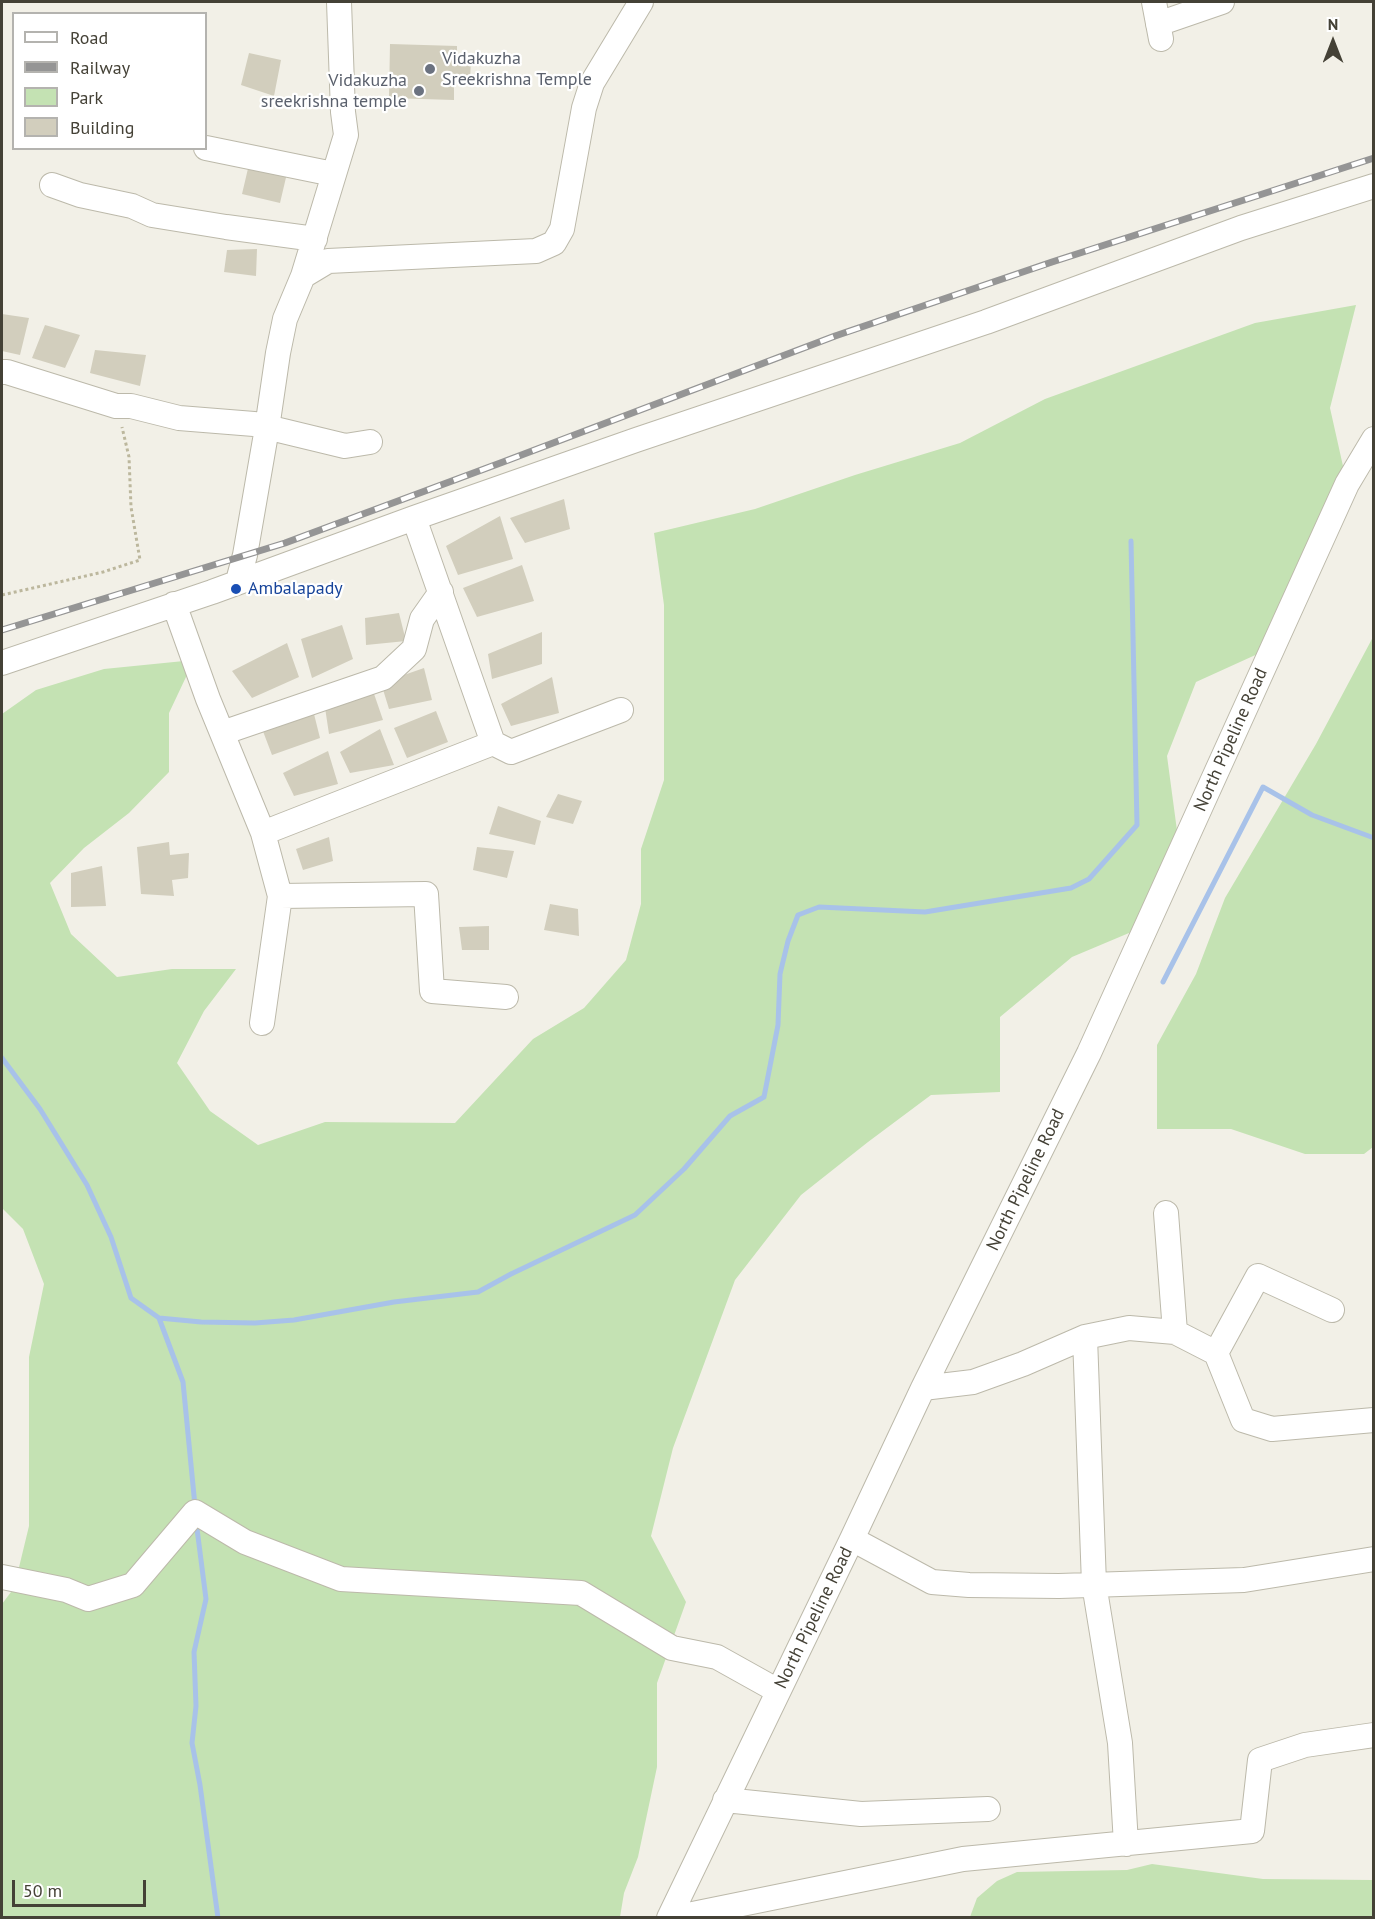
<!DOCTYPE html>
<style>
body{margin:0}
#map{position:relative;width:1375px;height:1919px;overflow:hidden;background:#f2f0e7;font-family:"PT Sans",sans-serif}
canvas{display:block}
.frame{position:absolute;inset:0;border:3px solid #444136;pointer-events:none}
.legend{position:absolute;left:12px;top:12px;width:195px;height:138px;box-sizing:border-box;background:#fff;border:2px solid #b4b3af;margin:0;padding:8px 10px;list-style:none;font-size:18px;color:#444136}
.legend li{display:flex;align-items:center;gap:12px;height:30px}
.legend b{width:30px;border:2px solid #b4b3af}
.north{position:absolute;left:1303px;top:12px;width:60px;height:60px;-webkit-text-stroke:4px #fff;paint-order:stroke;rotate:0deg;font-size:16px;font-weight:700;line-height:24px;text-align:center;color:#444136}
.north::after{content:'';display:block;margin:auto;width:21px;height:27px;background:#444136;clip-path:polygon(50% 0,100% 100%,50% 72%,0 100%)}
.scale{position:absolute;left:12px;top:1880px;width:134px;height:27px;box-sizing:border-box;border:3px solid #444136;border-top:0;padding-left:8px;font-size:18px;line-height:21px;white-space:nowrap;color:#444136;-webkit-text-stroke:4px #fff;paint-order:stroke}
</style>
<div id="map">
<canvas width="1375" height="1919"></canvas>
<div class="frame"></div>
<ul class="legend">
<li><b style="height:8px;background:#fff"></b>Road</li>
<li><b style="height:8px;background:#959595"></b>Railway</li>
<li><b style="height:16px;background:#c4e2b3"></b>Park</li>
<li><b style="height:16px;background:#d2cebd"></b>Building</li>
</ul>
<div class="north">N</div>
<div class="scale">50 m</div>
</div>
<script>
const ctx = document.querySelector('canvas').getContext('2d');
ctx.lineJoin = 'round';
function paint(path, color) { ctx.fillStyle = color; ctx.fill(path, 'evenodd'); }
const poly = rows => new Path2D(rows.map(r => 'M' + r).join(''));
function strokePath(path, color, width, dash) { ctx.strokeStyle = color; ctx.lineWidth = width; ctx.lineCap = dash ? 'butt' : 'round'; ctx.setLineDash(dash || []); ctx.stroke(path); }
function drawText(font, color, halo, rows, align = 'center') {
  ctx.font = font + ' "PT Sans",sans-serif'; ctx.lineWidth = 4.5; ctx.setLineDash([]); ctx.textBaseline = 'middle'; ctx.strokeStyle = halo; ctx.fillStyle = color; for (const [text, x, y, turn = 0] of rows) {
    ctx.save(); ctx.translate(x, y); ctx.rotate((+turn || 0) * Math.PI / 180); ctx.textAlign = isNaN(turn) ? turn : align; if (halo) ctx.strokeText(text, 0, 0); ctx.fillText(text, 0, 0); ctx.restore();
  }
}
const green = poly([
 [1356,305,1330,408,1347,484,1273,647,1196,682,1167,756,1180,853,1148,925,1072,957,1000,1017,1000,1092,931,1095,868,1142,801,1195,735,1280,673,1448,651,1536,686,1602,657,1683,657,1767,638,1857,624,1893,620,1917,2,1917,2,1604,14,1588,29,1526,29,1357,44,1284,23,1229,2,1208,2,714,36,690,104,669,194,660,169,713,169,772,129,813,84,848,50,883,71,934,117,977,172,969,236,969,204,1011,177,1063,210,1111,258,1145,325,1122,455,1123,533,1039,584,1008,626,960,641,904,641,849,664,780,664,605,654,533,755,509,855,475,960,443,1045,399,1255,323],
 [1373,637,1373,1147,1364,1154,1305,1154,1231,1129,1157,1129,1157,1045,1196,974,1225,898,1316,744],
 [1152,1864,1263,1879,1372,1880,1373,1881,1373,1917,970,1917,977,1898,997,1881,1017,1872,1127,1870]
]);
const stream = poly([
 [1163,982,1263,787,1312,815,1374,838],
 [2,1058,40,1109,87,1185,111,1237,131,1298,159,1318,201,1322,255,1323,294,1320,394,1302,478,1292,511,1274,635,1215,684,1169,730,1116,764,1097,778,1025,780,974,788,941,798,915,819,907,925,912,1071,888,1089,879,1137,825,1131,541],
 [159,1318,183,1382,195,1506],
 [196,1521,206,1599,194,1652,196,1706,192,1743,200,1785,218,1918]
]);
const building = poly([
 [390,44,457,46,457,59,471,59,470,80,454,79,454,100,389,98],
 [249,53,281,60,274,96,241,85],
 [250,160,288,169,280,203,242,194],
 [257,249,256,276,224,272,227,250],
 [2,314,29,318,20,355,2,351],
 [45,325,80,335,65,368,32,358],
 [95,350,146,355,140,386,90,373],
 [564,499,570,529,525,543,510,518],
 [500,516,513,559,458,575,446,546],
 [522,565,534,601,477,617,463,588],
 [399,613,406,641,366,645,365,618],
 [342,625,353,659,312,678,301,639],
 [542,632,542,664,492,679,488,654],
 [287,643,299,677,252,698,232,671],
 [424,668,432,700,389,709,381,683],
 [552,677,559,713,511,726,501,704],
 [372,688,383,720,329,734,324,701],
 [312,706,320,738,272,755,261,726],
 [436,711,448,742,407,758,394,728],
 [380,729,394,765,350,773,340,752],
 [328,751,338,784,294,796,283,773],
 [558,794,582,801,573,824,546,817],
 [498,806,541,821,535,845,489,834],
 [329,837,333,861,303,870,296,849],
 [169,842,170,855,189,853,188,878,172,880,174,896,141,894,137,847],
 [477,847,514,851,507,878,473,870],
 [102,866,106,906,71,907,71,873],
 [550,904,578,909,579,936,544,930],
 [489,926,489,950,462,950,459,927]
]);
const path = poly([
 [2,595,103,572,140,560,131,507,129,457,122,427]
]);
const minor = poly([
 [1154,2,1161,39],
 [1158,24,1222,2],
 [206,148,333,174],
 [52,185,80,195,132,206,152,215,226,227,315,239],
 [303,276,346,135,343,112,339,2],
 [2,372,7,372,116,406,131,406,179,418,254,424,345,446,370,442],
 [414,518,493,743,511,752,621,710],
 [238,581,245,555,267,428,278,353,285,319,303,276,328,261,536,251,554,243,562,229,584,108,592,83,641,2],
 [174,604,208,699,263,833,280,896,262,1023],
 [2,663,212,592,414,518,636,440,986,322,1241,228,1374,186],
 [222,733,383,678,414,649,422,619,441,592],
 [263,833,493,743],
 [280,896,426,894,432,991,506,997],
 [1166,1213,1175,1332],
 [1085,1337,1094,1584,1120,1743,1126,1844],
 [1216,1353,1258,1276,1332,1310],
 [923,1388,973,1382,1023,1364,1085,1337,1129,1328,1175,1332,1216,1353,1243,1420,1272,1429,1374,1420],
 [852,1539,932,1582,969,1585,1059,1586,1244,1580,1374,1559],
 [2,1577,66,1590,88,1599,133,1585,195,1512,245,1542,341,1579,581,1593,672,1648,717,1657,778,1691],
 [725,1800,861,1814,988,1809],
 [669,1918,852,1539,923,1388,1089,1053,1347,484,1374,439],
 [673,1918,963,1859,1252,1831,1260,1760,1305,1745,1374,1735]
]);
const rail = poly([
 [2,630,285,543,503,462,835,336,1052,262,1374,158]
]);
const markers = [
 [430,69,6,"#6b7280"],
 [419,91,6,"#6b7280"],
 [236,589,6,"#1a4fb4"]
];
const worshipNames = [
 ["Vidakuzha",442,59],
 ["Sreekrishna Temple",442,80],
 ["Vidakuzha",407,81,"right"],
 ["sreekrishna temple",407,102,"right"]
];
const transitNames = [
 ["Ambalapady",248,589]
];
const streetNames = [
 ["North Pipeline Road",1231,740,-66],
 ["North Pipeline Road",1026,1180,-64],
 ["North Pipeline Road",814,1618,-64]
];
paint(green, '#c4e2b3');
strokePath(stream, '#a8c2e9', 5);
paint(building, '#d2cebd');
strokePath(minor, '#bcb9aa', 26);
strokePath(path, '#bcb79d', 3, [3, 3]);
strokePath(minor, '#fff', 24);
strokePath(rail, '#959595', 7);
strokePath(rail, '#fff', 4.5, [14]);
for (const [x, y, r, color] of markers) { const dot = new Path2D(); dot.arc(x, y, r, 0, 2 * Math.PI); ctx.fillStyle = color; ctx.fill(dot); strokePath(dot, '#fff', 2); }
drawText('18px', '#5b616d', '#fff', worshipNames, 'left');
drawText('18px', '#164399', '#fff', transitNames, 'left');
drawText('18px', '#444136', '#fff', streetNames);
</script>
